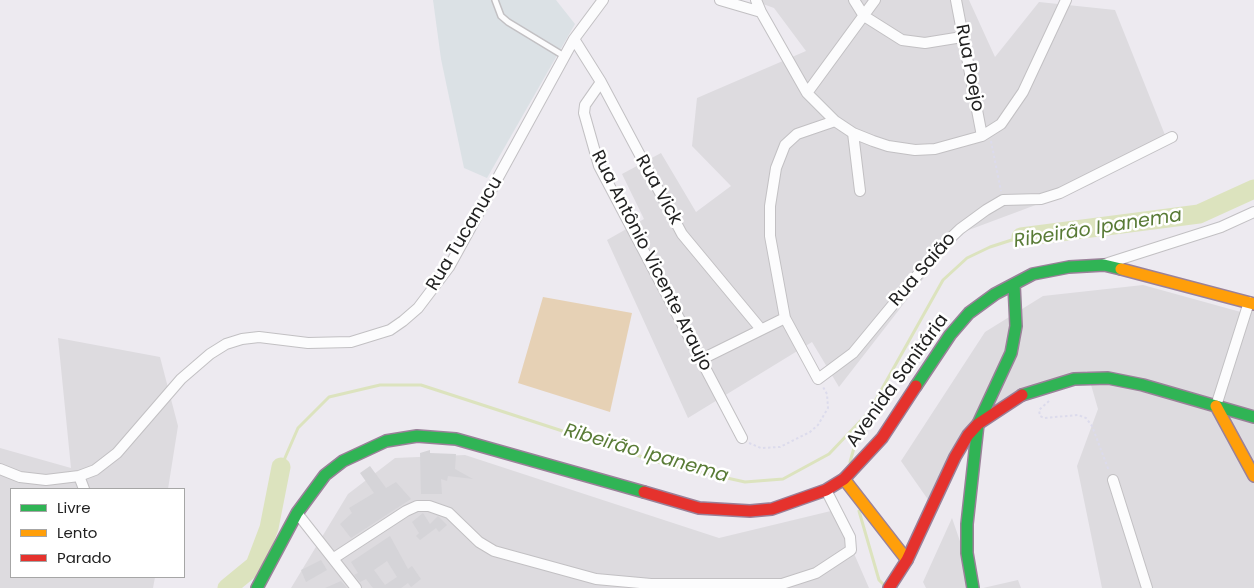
<!DOCTYPE html>
<meta charset="utf-8">
<style>
body{margin:0}
#map{position:relative;width:1254px;height:588px;overflow:hidden;background:#edeaf0;font-family:Poppins,sans-serif}
canvas{display:block}
.legend{position:absolute;left:10px;top:488px;width:175px;height:90px;box-sizing:border-box;background:#fff;border:1px solid #a6a6a6;margin:0;padding:6px 9px;list-style:none;font-size:15px;color:#212121}
.legend li{display:flex;align-items:center;gap:10px;height:25px}
.legend b{width:25px;border:1px solid #a6a6a6}
</style>
<div id="map">
<canvas width="1254" height="588"></canvas>
<ul class="legend">
<li><b style="height:6px;background:#30b455"></b>Livre</li>
<li><b style="height:6px;background:#ff9f0a"></b>Lento</li>
<li><b style="height:6px;background:#e5322d"></b>Parado</li>
</ul>
</div>
<script>
const ctx = document.querySelector('canvas').getContext('2d');
ctx.lineJoin = 'round';
function paint(path, color) { ctx.fillStyle = color; ctx.fill(path, 'evenodd'); }
const poly = rows => new Path2D(rows.map(r => 'M' + r).join(''));
function strokePath(path, color, width, dash) { ctx.strokeStyle = color; ctx.lineWidth = width; ctx.lineCap = dash ? 'butt' : 'round'; ctx.setLineDash(dash || []); ctx.stroke(path); }
function drawText(font, color, halo, rows, align = 'center') {
  ctx.font = font + ' Poppins,sans-serif'; ctx.lineWidth = 5; ctx.setLineDash([]); ctx.textBaseline = 'middle'; ctx.strokeStyle = halo; ctx.fillStyle = color; for (const [text, x, y, turn = 0] of rows) {
    ctx.save(); ctx.translate(x, y); ctx.rotate((+turn || 0) * Math.PI / 180); ctx.textAlign = isNaN(turn) ? turn : align; if (halo) ctx.strokeText(text, 0, 0); ctx.fillText(text, 0, 0); ctx.restore();
  }
}
const residential = poly([
 [752,0,969,0,995,57,1039,2,1115,10,1165,135,1092,184,958,234,839,387,812,342,688,418,607,240,644,219,622,174,661,153,696,212,731,186,692,146,697,98,806,51,774,8],
 [1143,285,1248,314,1254,302,1254,588,1102,588,1077,466,1098,409,1087,371,992,408,929,501,901,461,985,332,1043,296],
 [58,338,160,357,178,426,168,489,11,489,11,577,155,577,153,588,0,588,0,448,71,468],
 [465,455,719,538,835,510,869,588,291,588,348,494,395,458],
 [952,518,976,588,926,588,923,582],
 [1018,580,1021,588,983,588]
]);
const industrial = poly([
 [433,0,556,0,575,24,487,178,464,168,441,59]
]);
const pitch = poly([
 [543,297,632,313,610,412,518,383]
]);
const stream = poly([
 [850,462,862,420],
 [281,467,298,428,329,397,380,385,421,385,664,464,745,482,783,479,829,454,869,412,943,280,967,258,990,247,1021,237],
 [859,511,879,580,885,586]
]);
const river = poly([
 [1021,237,1199,214,1254,189],
 [227,588,255,565,269,528,281,467]
]);
const building = poly([
 [430,450,430,453,456,454,455,469,473,479,448,476,447,481,441,479,442,494,421,494,420,453],
 [370,466,386,488,396,482,411,499,351,538,340,524,352,513,349,508,374,493,360,473],
 [423,513,430,524,438,516,447,525,439,532,436,528,420,540,416,536,419,533,412,522],
 [390,536,408,569,412,566,421,579,411,587,408,583,401,588,373,588,366,579,360,582,354,575,358,573,351,562],
 [387,561,397,577,385,585,374,570],
 [321,560,327,570,306,582,301,570],
 [341,581,347,588,325,588]
]);
const path = poly([
 [991,141,1001,191],
 [1049,401,1039,410,1040,416,1044,418,1078,415,1086,418,1092,426,1109,471],
 [749,443,761,448,780,447,810,432,818,425,828,408,827,394,823,387]
]);
const lane = poly([
 [495,0,501,16,508,22,564,56]
]);
const street = poly([
 [720,0,761,12,807,93,835,121,853,133,873,141,888,146,915,150,935,149,982,136,1001,124,1023,92,1066,0],
 [756,0,761,12],
 [854,0,864,16,902,40,925,43,962,37],
 [956,0,982,136],
 [574,39,601,82,682,234,760,328],
 [601,82,585,105,584,113,599,166,742,438],
 [807,93,875,0],
 [835,121,797,134,785,145,776,168,770,206,770,236,785,318,818,379,853,353,939,249,960,229,986,210,1003,200,1041,199,1060,193,1172,137],
 [853,133,860,191],
 [1105,264,1221,227,1254,212],
 [700,360,785,318],
 [1216,406,1249,302],
 [0,469,20,477,46,480,79,476,95,470,117,453,181,379,210,354,226,344,242,339,259,337,308,343,351,342,390,330,403,321,418,308,449,267,574,39,603,0],
 [79,476,84,489],
 [1113,480,1147,588],
 [297,513,356,588],
 [334,558,406,511,417,506,429,506,449,513,479,542,494,551,596,579,651,584,782,584,816,573,851,550,850,537,826,490]
]);
const fast = poly([
 [916,386,950,335,969,313,995,294,1033,274,1069,267,1104,265,1121,269],
 [1022,395,1074,379,1108,378,1143,385,1254,417],
 [257,588,297,513,325,475,343,461,386,441,417,436,456,439,644,492],
 [973,588,967,553,967,524,978,424,1011,353,1016,326,1014,284]
]);
const slow = poly([
 [1121,269,1254,304],
 [1216,406,1254,476],
 [844,479,907,560]
]);
const jam = poly([
 [644,492,699,508,750,511,772,509,826,490,844,479,882,438,916,386],
 [889,588,907,560,955,457,968,435,978,424,1022,395]
]);
const streetNames = [
 ["Rua Poejo",969,68,79],
 ["Rua Vick",658,190,61],
 ["Rua Tucanucu",465,234,-59],
 ["Rua Antônio Vicente Araujo",651,261,63],
 ["Rua Saião",923,270,-49],
 ["Avenida Sanitária",898,381,-54]
];
const waterNames = [
 ["Ribeirão Ipanema",1098,229,-9],
 ["Ribeirão Ipanema",646,454,16]
];
paint(residential, '#dddbdf');
paint(industrial, '#dbe1e5');
paint(pitch, '#e6d1b5');
strokePath(stream, '#dce3be', 3);
strokePath(river, '#dce3be', 19);
paint(building, '#d5d4d8');
strokePath(lane, '#c2c0c3', 8);
strokePath(street, '#c2c0c3', 12);
strokePath(fast, '#9a8199', 14);
strokePath(slow, '#9a8199', 14);
strokePath(jam, '#9a8199', 14);
strokePath(path, '#dcdbec', 2, [2.5, 2.5]);
strokePath(lane, '#fcfcfd', 5);
strokePath(street, '#fcfcfd', 10);
strokePath(fast, '#30b455', 11);
strokePath(slow, '#ff9f0a', 11);
strokePath(jam, '#e5322d', 11);
drawText('18px', '#212121', '#fff', streetNames);
drawText('italic 19px', '#597b36', '#fff', waterNames);
</script>
